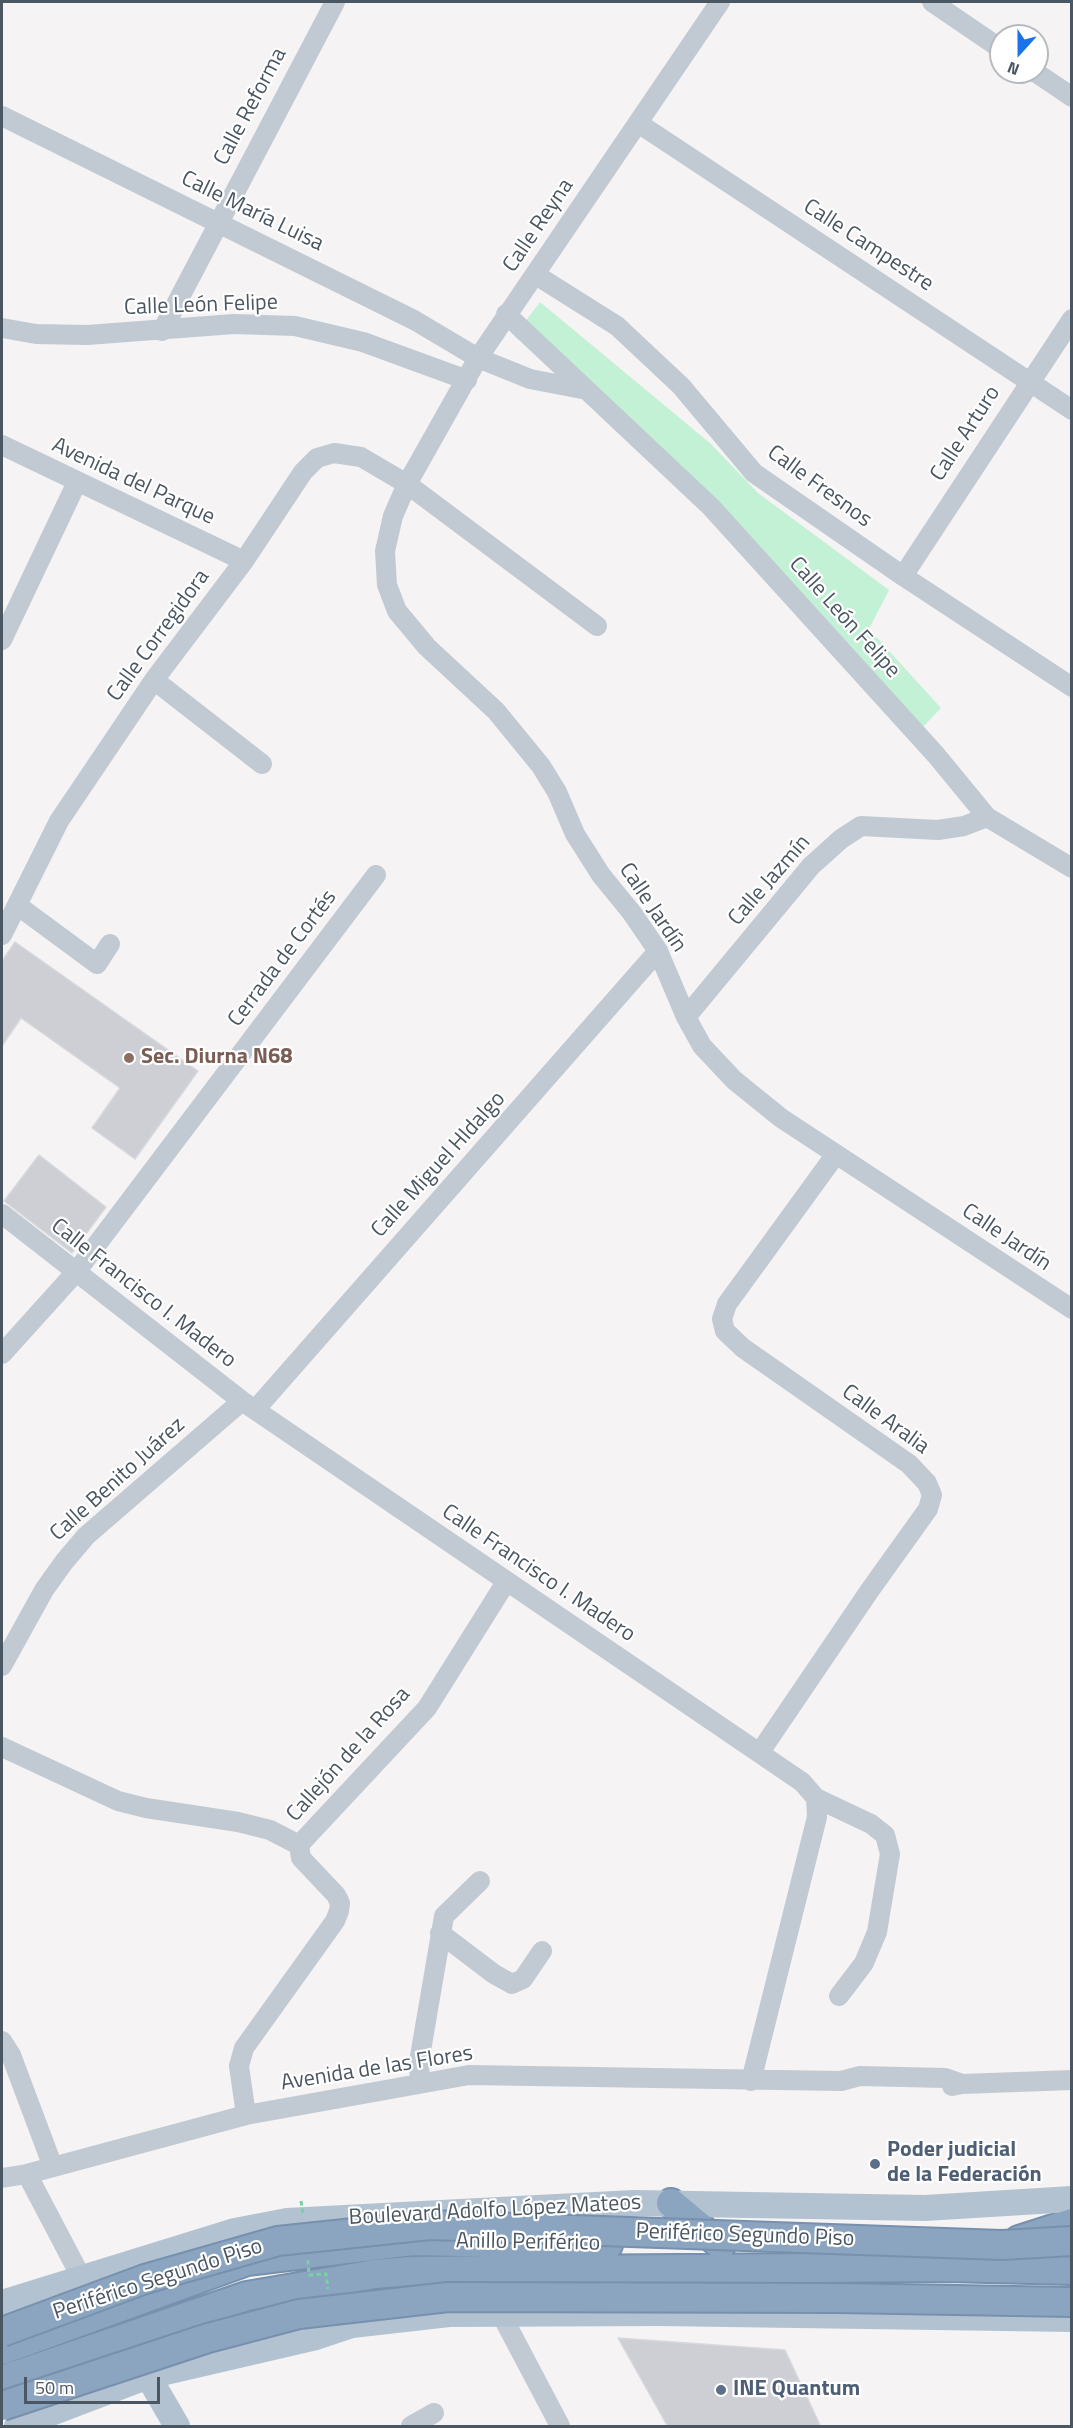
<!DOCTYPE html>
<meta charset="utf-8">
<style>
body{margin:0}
#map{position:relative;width:1073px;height:2428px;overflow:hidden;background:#f5f3f3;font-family:"Titillium Web",sans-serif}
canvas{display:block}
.frame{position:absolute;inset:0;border:3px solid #4a5661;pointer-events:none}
.north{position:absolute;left:989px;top:24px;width:60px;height:60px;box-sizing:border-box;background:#fff;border:2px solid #b7bbc0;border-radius:50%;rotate:201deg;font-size:16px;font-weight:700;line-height:24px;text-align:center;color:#4a5661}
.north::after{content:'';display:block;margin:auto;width:21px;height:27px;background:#1a73e8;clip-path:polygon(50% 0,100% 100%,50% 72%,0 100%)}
.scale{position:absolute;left:24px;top:2377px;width:136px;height:27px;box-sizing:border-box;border:3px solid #4a5661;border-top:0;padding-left:8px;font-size:18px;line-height:21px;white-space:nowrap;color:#4a5661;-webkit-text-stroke:4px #fff;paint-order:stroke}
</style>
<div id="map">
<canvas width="1073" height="2428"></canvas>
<div class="frame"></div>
<div class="north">N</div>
<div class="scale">50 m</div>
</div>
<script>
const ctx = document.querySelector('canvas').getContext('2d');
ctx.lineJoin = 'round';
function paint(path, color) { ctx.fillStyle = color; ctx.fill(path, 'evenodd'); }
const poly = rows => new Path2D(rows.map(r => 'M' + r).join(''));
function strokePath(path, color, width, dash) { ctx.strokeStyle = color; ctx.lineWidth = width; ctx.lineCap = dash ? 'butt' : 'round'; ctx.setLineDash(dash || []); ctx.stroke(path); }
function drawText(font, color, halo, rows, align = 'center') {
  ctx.font = font + ' "Titillium Web",sans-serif'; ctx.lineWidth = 4.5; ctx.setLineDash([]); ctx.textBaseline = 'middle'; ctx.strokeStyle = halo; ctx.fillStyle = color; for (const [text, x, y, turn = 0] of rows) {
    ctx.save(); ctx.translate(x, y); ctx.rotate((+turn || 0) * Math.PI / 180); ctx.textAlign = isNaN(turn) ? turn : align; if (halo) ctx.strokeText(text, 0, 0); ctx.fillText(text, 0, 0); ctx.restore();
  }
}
const green = poly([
 [540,302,711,444,758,493,889,590,869,629,941,708,919,731,636,433,514,336]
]);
const building = poly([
 [15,942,198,1071,135,1159,92,1128,120,1088,21,1018,2,1046,2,961,15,942],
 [39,1155,106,1207,72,1253,4,1201,39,1155],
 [618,2338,785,2350,821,2427,668,2427,618,2338]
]);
const minor = poly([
 [720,2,478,358,407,484,393,516,385,551,387,585,397,611,427,647,496,711,541,766,557,792,575,834,601,875,632,913,658,951,686,1017,702,1046,734,1080,781,1118,1072,1309],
 [932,2,1001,49],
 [1035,72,1072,97],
 [2,116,414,320,478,358,530,379,587,390],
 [638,123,1072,410],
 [536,275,617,326,681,386,754,473,903,576,1072,687],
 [506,314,711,507,936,755,987,817,1072,868],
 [2,328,36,334,87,335,234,324,295,326,363,342,467,380],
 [162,331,335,2],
 [2,445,244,561],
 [903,576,1072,319],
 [2,640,77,482],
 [154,680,262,764],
 [17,905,97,964,110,944],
 [2,935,59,821,154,680,244,561,303,472,317,458,334,453,361,457,407,484,597,626],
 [686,1017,811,866,841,839,861,826,938,830,964,826,987,817],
 [2,1214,242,1401,802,1782,816,1798,817,1817,751,2081],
 [2,1354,76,1272,376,875],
 [255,1410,658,951],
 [2,1666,44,1590,64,1562,86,1536,242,1401],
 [2,1747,118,1801,146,1808,238,1822,270,1830,299,1845],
 [760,1752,870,1590,928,1509,932,1495,927,1483,909,1464,743,1348,725,1331,722,1319,727,1304,836,1154],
 [816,1798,871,1824,885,1835,890,1854,877,1932,864,1963,839,1996],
 [440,1933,494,1974,512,1984,523,1979,542,1951],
 [2,2041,11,2055,53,2167],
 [420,2083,419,2062,444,1916,480,1881],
 [952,2086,962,2084,1072,2080],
 [246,2115,239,2066,244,2048,335,1921,339,1911,340,1903,336,1895,301,1858,299,1845,427,1708,506,1582],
 [27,2174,81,2277],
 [2,2178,27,2174,246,2115,469,2075,841,2081,860,2076,945,2078,962,2084],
 [501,2314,560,2426],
 [411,2426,434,2413]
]);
const major = poly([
 [2,2303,235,2231,287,2221,634,2203,925,2208,1072,2199],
 [148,2376,177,2426],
 [17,2426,148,2376,316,2337,352,2325,449,2314,659,2313,1072,2319]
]);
const highway = poly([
 [671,2203,721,2245],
 [1019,2240,1072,2223],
 [2,2350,247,2261,412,2241,608,2245],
 [2,2380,247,2296,375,2274,411,2271,947,2267,1072,2270]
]);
const pathBridge = poly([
 [301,2201,303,2214],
 [308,2260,309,2275,326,2274,328,2289]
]);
const highwayBridge = poly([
 [2,2332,145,2279,278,2241,430,2225,1002,2245,1072,2241],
 [2,2406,208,2338,299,2314,448,2297,838,2298,1072,2302]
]);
const markers = [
 [129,1058,6,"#8d6e63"],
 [875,2164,6,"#5c6f8a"],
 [721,2390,6,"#5c6f8a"]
];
const streetNames = [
 ["Calle Reforma",251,107,-62],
 ["Calle María Luisa",252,212,26],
 ["Calle Reyna",539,226,-56],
 ["Calle Campestre",868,246,33],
 ["Calle León Felipe",201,306,-2],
 ["Calle Arturo",966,434,-57],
 ["Avenida del Parque",133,482,25],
 ["Calle Fresnos",819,487,36],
 ["Calle León Felipe",844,618,48],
 ["Calle Corregidora",159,636,-54],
 ["Calle Jazmín",770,881,-49],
 ["Calle Jardín",652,908,56],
 ["Cerrada de Cortés",283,959,-53],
 ["Calle Miguel HIdalgo",439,1165,-48],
 ["Calle Jardín",1006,1238,34],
 ["Calle Francisco I. Madero",143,1294,38],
 ["Calle Aralia",885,1420,36],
 ["Calle Benito Juárez",118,1480,-42],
 ["Calle Francisco I. Madero",538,1574,34],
 ["Callejón de la Rosa",349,1755,-48],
 ["Avenida de las Flores",377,2069,-9],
 ["Boulevard Adolfo López Mateos",495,2211,-3],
 ["Periférico Segundo Piso",745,2236,2],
 ["Anillo Periférico",528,2243,1],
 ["Periférico Segundo Piso",158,2280,-18]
];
const educationNames = [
 ["Sec. Diurna N68",141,1058]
];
const serviceNames = [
 ["Poder judicial",887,2151],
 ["de la Federación",887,2176],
 ["INE Quantum",733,2390]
];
paint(green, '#c3f1d5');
paint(building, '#cdcfd5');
strokePath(building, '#d7d9de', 1.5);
strokePath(highway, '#7690ad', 32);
strokePath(minor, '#c1cad2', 20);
strokePath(major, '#b3c2d1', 26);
strokePath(highway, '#8ba5c1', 28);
strokePath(highwayBridge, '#7690ad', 32, []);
strokePath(pathBridge, '#7ad0a6', 3, [4.5, 3]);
strokePath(highwayBridge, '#8ba5c1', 28);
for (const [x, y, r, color] of markers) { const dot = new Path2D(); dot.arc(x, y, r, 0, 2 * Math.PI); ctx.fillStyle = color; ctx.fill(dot); strokePath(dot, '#fff', 2); }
drawText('22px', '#4a5661', '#fff', streetNames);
drawText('bold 22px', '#785e54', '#fff', educationNames, 'left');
drawText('bold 22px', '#4e5e75', '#fff', serviceNames, 'left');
</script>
